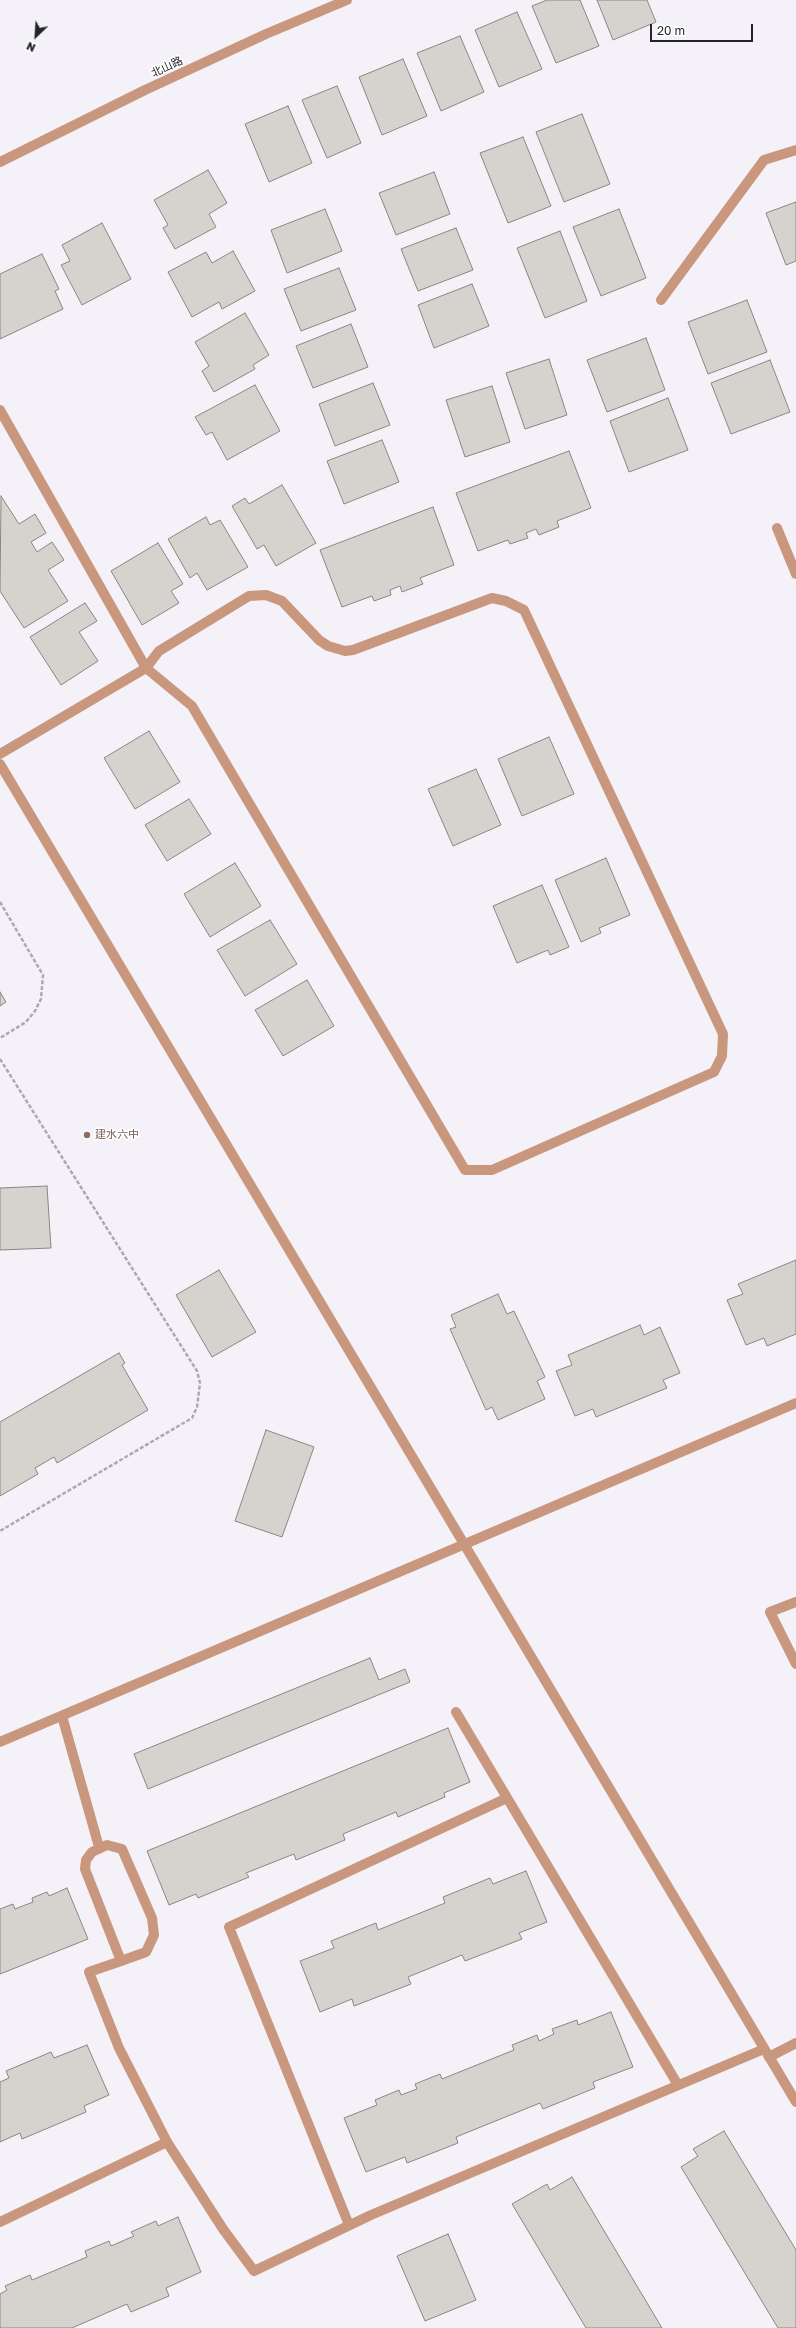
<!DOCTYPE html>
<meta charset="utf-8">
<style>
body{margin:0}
#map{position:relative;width:796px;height:2328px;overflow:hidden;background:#f4f2f8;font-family:"Golos Text",sans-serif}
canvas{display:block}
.north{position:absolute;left:16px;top:16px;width:40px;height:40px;-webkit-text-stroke:3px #fff;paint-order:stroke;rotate:205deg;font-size:11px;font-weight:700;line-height:16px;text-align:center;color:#252527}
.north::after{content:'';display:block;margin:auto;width:14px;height:18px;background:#252527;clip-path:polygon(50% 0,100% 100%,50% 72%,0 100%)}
.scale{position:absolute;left:650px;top:24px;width:103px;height:18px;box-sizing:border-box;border:2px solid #252527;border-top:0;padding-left:5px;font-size:12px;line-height:14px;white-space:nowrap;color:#252527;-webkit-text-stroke:3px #fff;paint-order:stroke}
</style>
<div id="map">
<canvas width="796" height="2328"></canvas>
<div class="north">N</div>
<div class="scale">20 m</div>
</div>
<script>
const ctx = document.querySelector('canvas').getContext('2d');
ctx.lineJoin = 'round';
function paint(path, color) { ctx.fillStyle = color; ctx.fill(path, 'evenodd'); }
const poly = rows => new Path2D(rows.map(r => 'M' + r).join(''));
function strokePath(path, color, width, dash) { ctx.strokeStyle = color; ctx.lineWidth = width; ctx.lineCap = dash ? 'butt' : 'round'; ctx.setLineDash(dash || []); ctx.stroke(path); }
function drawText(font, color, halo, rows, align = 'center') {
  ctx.font = font + ' "Golos Text","Noto Sans SC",sans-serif'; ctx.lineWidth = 3; ctx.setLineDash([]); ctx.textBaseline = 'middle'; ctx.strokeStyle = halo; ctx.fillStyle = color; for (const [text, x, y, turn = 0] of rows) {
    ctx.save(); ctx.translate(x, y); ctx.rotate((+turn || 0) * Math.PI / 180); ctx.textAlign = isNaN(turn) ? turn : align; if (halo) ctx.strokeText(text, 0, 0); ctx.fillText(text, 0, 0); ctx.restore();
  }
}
const building = poly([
 [547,0,580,0,599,46,556,63,532,6,547,0],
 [597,0,647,0,656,22,613,40,597,0],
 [517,12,542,69,499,87,475,30,517,12],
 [460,36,484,92,441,111,417,53,460,36],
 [403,59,427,116,382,135,359,77,403,59],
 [337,86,361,143,327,158,302,100,337,86],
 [288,106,312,163,269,182,245,124,288,106],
 [582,114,610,184,564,202,536,132,582,114],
 [523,137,551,206,508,223,480,153,523,137],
 [208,170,227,203,209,214,216,227,175,249,163,228,168,225,154,200,208,170],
 [434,172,450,214,396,235,379,193,434,172],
 [796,202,796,261,786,265,766,213,796,202],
 [325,209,342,251,287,273,271,230,325,209],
 [619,209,646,278,601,296,573,227,619,209],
 [102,223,131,279,82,305,61,265,70,261,62,245,102,223],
 [456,228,473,270,418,291,401,249,456,228],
 [560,231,587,301,545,318,517,248,560,231],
 [233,251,255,291,222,309,219,302,192,317,168,272,206,252,212,263,233,251],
 [42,254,59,289,55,291,63,309,0,339,0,274,42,254],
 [339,268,356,310,301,331,284,289,339,268],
 [472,284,489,326,434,348,418,305,472,284],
 [747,300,767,352,708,374,688,322,747,300],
 [245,313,269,355,253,365,255,369,214,392,202,371,209,366,195,342,245,313],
 [351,324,368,367,313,388,296,346,351,324],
 [646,338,665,390,607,412,587,360,646,338],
 [549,359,567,415,525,429,506,373,549,359],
 [770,360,790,412,731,434,711,383,770,360],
 [373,383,390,425,335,446,319,404,373,383],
 [255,385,280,431,227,460,212,432,206,435,195,417,255,385],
 [492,386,510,442,465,457,446,400,492,386],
 [668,398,688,450,629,472,610,421,668,398],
 [382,440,399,482,344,504,327,461,382,440],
 [569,451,591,508,557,521,559,527,539,535,536,529,526,533,528,538,510,544,508,540,478,551,456,493,569,451],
 [282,485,316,543,276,566,264,545,257,549,232,506,245,498,249,504,282,485],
 [1,496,19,524,35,514,46,533,31,542,37,552,52,542,64,560,48,570,68,601,24,628,0,591,1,496],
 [433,507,454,565,420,578,423,584,402,592,400,586,390,590,391,595,374,601,372,596,342,607,320,550,433,507],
 [206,517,210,525,220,520,248,567,207,590,197,573,190,578,168,539,206,517],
 [158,543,183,584,171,591,179,603,142,625,111,571,158,543],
 [85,603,97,621,79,632,98,661,61,685,30,637,85,603],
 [149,731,180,782,135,809,104,758,149,731],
 [549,737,574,794,522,816,498,759,549,737],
 [476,769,501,825,453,846,428,789,476,769],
 [189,799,211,834,167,861,145,825,189,799],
 [606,858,630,915,599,928,601,933,581,942,555,880,606,858],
 [235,863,261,906,210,937,184,894,235,863],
 [542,885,569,947,550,955,548,950,517,963,493,906,542,885],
 [270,920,297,964,245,996,217,950,270,920],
 [307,980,334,1026,283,1056,255,1010,307,980],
 [0,992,6,1002,0,1006,0,992],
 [47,1186,51,1248,0,1250,0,1188,47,1186],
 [796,1260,796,1334,767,1346,764,1338,746,1345,727,1300,743,1294,738,1284,796,1260],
 [219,1270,256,1332,212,1357,176,1295,219,1270],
 [498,1294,507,1314,514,1311,545,1377,537,1381,545,1399,498,1420,492,1407,486,1410,450,1329,456,1327,451,1315,498,1294],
 [640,1325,644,1335,660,1327,680,1373,663,1380,667,1388,596,1417,593,1409,575,1416,556,1371,572,1365,568,1355,640,1325],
 [119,1353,125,1363,122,1365,148,1410,57,1463,54,1457,35,1468,38,1474,0,1496,0,1422,119,1353],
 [266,1430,314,1447,282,1537,235,1521,266,1430],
 [370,1658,379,1680,405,1669,410,1682,148,1789,134,1754,370,1658],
 [448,1728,470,1782,444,1793,445,1797,398,1817,396,1812,343,1834,345,1840,296,1860,294,1854,246,1873,249,1877,198,1898,196,1894,169,1905,147,1851,448,1728],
 [526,1871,547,1922,519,1933,522,1939,465,1961,462,1955,408,1977,411,1984,354,2006,352,1999,320,2012,300,1961,334,1948,331,1941,376,1923,378,1930,445,1903,443,1897,490,1878,493,1884,526,1871],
 [67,1888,88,1939,0,1974,0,1909,13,1904,15,1909,33,1902,32,1898,47,1892,49,1896,67,1888],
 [611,2012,633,2067,593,2082,595,2088,543,2109,540,2103,456,2137,458,2143,407,2163,405,2157,366,2172,344,2118,377,2105,375,2100,399,2090,401,2095,417,2089,415,2084,440,2074,442,2079,514,2050,512,2045,537,2035,539,2041,554,2034,552,2029,577,2020,578,2025,611,2012],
 [87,2045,109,2095,84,2106,86,2112,22,2139,20,2133,0,2142,0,2082,9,2078,6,2071,51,2052,54,2058,87,2045],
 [724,2131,796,2250,796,2328,778,2328,681,2167,698,2156,693,2149,724,2131],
 [572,2177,662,2328,586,2328,512,2204,547,2184,550,2190,572,2177],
 [178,2217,201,2272,166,2288,169,2296,131,2312,127,2304,72,2328,0,2328,0,2294,7,2290,5,2286,30,2275,32,2280,87,2257,85,2251,109,2241,111,2246,134,2236,131,2232,156,2221,158,2226,178,2217],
 [448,2234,476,2300,425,2321,397,2256,448,2234]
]);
const path = poly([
 [0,902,43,975,41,999,35,1011,26,1022,0,1038],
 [0,1059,197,1371,200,1383,197,1407,192,1418,0,1531]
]);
const service = poly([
 [661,300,764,160,796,150],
 [0,410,146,668,192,706,465,1170,492,1170,714,1072,722,1056,723,1034,524,610,506,601,492,598,353,650,345,651,328,646,319,640,282,601,266,595,249,596,159,651,146,668,0,754],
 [777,528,796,574],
 [796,1602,770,1612,796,1664],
 [456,1712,678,2085],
 [62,1716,99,1847],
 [121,1961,85,1869,86,1860,92,1852,107,1845,122,1849,152,1918,154,1935,146,1952,121,1961,89,1972,119,2048,167,2142,223,2229,254,2271,371,2215,764,2049],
 [769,2057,796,2043],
 [0,2222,167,2142],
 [349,2225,229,1927,507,1798]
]);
const tertiary = poly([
 [0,162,145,90,266,34,347,0],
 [0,764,796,2102],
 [0,1742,796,1403]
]);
const markers = [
 [87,1135,4,"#8d6e63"]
];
const streetNames = [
 ["北山路",167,67,-25]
];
const educationNames = [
 ["建水六中",95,1135]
];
paint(building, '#d6d2cd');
strokePath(building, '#8a8682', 1);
strokePath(path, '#abaaaf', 2.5, [4, 2]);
strokePath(service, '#c9967e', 10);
strokePath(tertiary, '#c9967e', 10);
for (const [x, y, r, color] of markers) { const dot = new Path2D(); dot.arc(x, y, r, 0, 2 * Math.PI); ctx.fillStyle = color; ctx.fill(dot); strokePath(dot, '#fff', 1.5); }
drawText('11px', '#252527', '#fff', streetNames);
drawText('11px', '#785e54', '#fff', educationNames, 'left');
</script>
